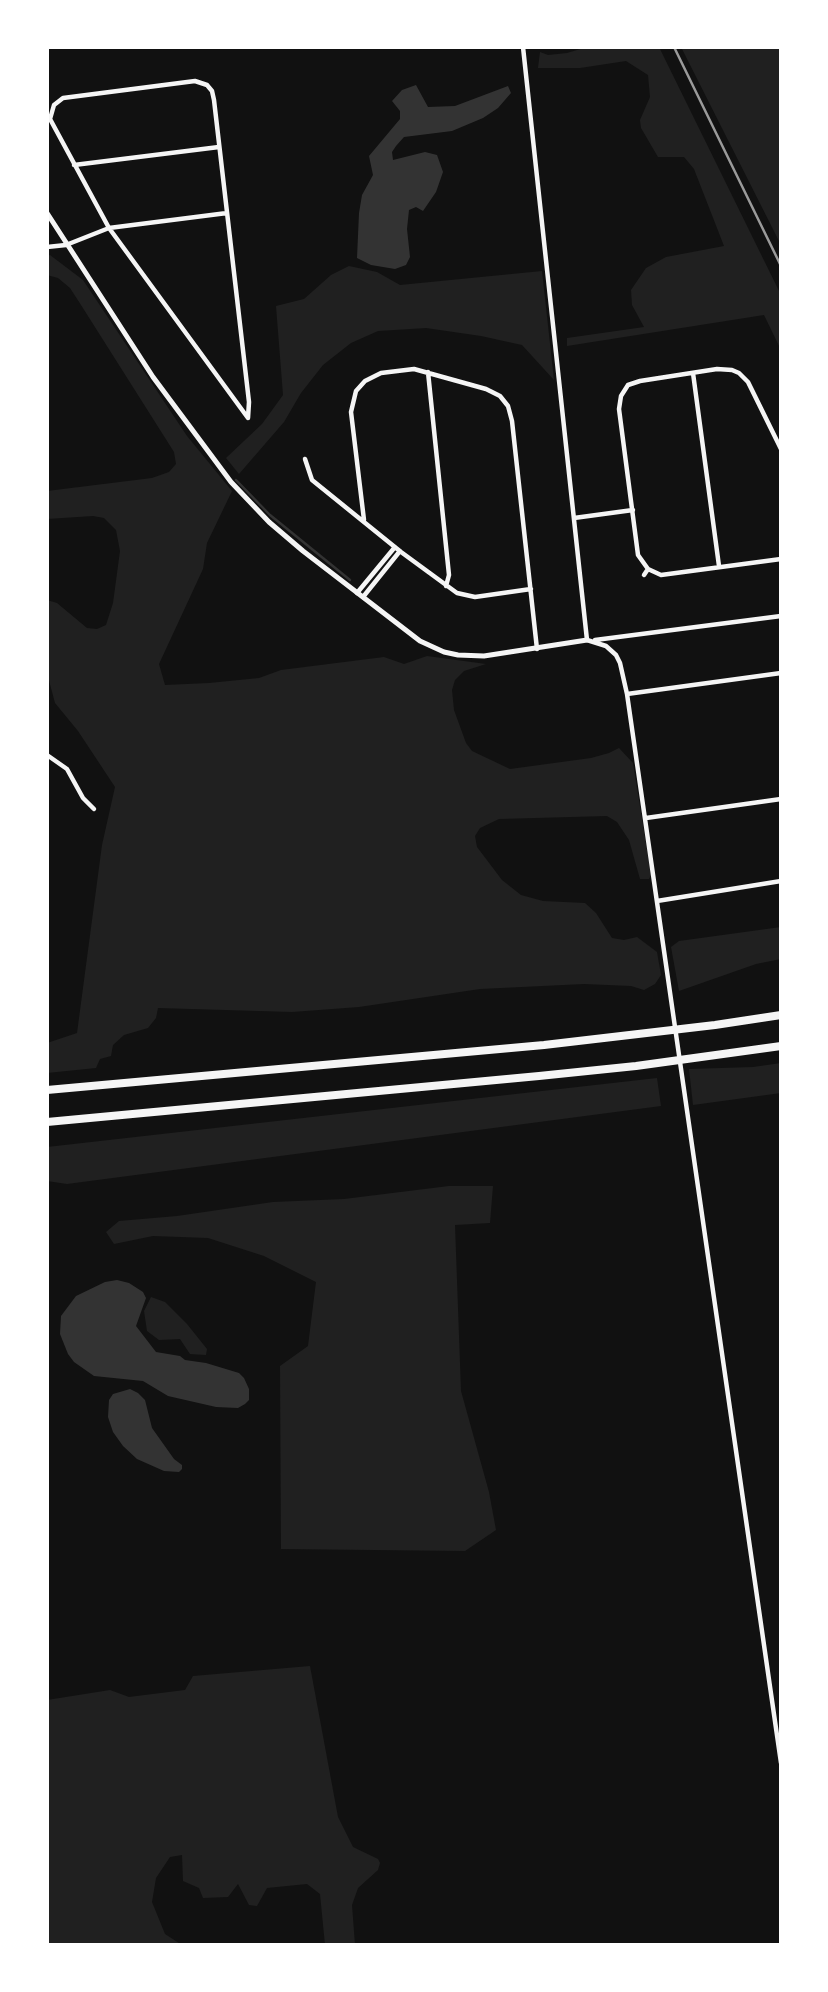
<!DOCTYPE html>
<style>
body{margin:0}
#map{position:relative;width:828px;height:1992px;overflow:hidden;background:#111;font-family:"Source Sans 3",sans-serif}
canvas{display:block}
.frame{position:absolute;inset:0;border:49px solid #fff;pointer-events:none}
</style>
<div id="map">
<canvas width="828" height="1992"></canvas>
<div class="frame"></div>
</div>
<script>
const ctx = document.querySelector('canvas').getContext('2d');
ctx.lineJoin = 'round';
function paint(path, color) { ctx.fillStyle = color; ctx.fill(path, 'evenodd'); }
const poly = rows => new Path2D(rows.map(r => 'M' + r).join(''));
function strokePath(path, color, width, dash) { ctx.strokeStyle = color; ctx.lineWidth = width; ctx.lineCap = dash ? 'butt' : 'round'; ctx.setLineDash(dash || []); ctx.stroke(path); }
const green = poly([
 [587,47,659,47,781,295,781,350,764,315,567,346,567,338,644,327,632,305,631,290,646,268,666,257,724,246,694,169,684,157,658,157,641,128,640,120,650,97,648,75,626,61,580,68,538,68,540,52,548,55,567,53],
 [681,47,781,47,781,245],
 [50,255,83,280,187,436,232,491,207,543,203,569,159,664,165,685,209,683,259,678,281,670,384,657,404,664,427,656,486,664,464,671,455,680,452,690,454,710,466,743,472,751,510,769,591,758,609,753,619,748,633,763,651,875,649,879,640,879,629,840,617,822,607,816,499,819,480,828,475,836,477,847,502,880,521,895,543,901,585,903,596,913,612,938,624,940,637,937,657,952,661,975,655,984,644,990,631,986,584,984,480,989,359,1007,292,1012,158,1008,156,1018,148,1028,124,1035,113,1045,111,1056,100,1059,96,1068,47,1073,47,1043,77,1033,102,845,115,787,78,731,55,703,47,673,47,600,57,603,87,628,97,629,106,625,113,603,120,551,116,530,104,518,93,516,47,519,47,491,152,478,169,472,176,464,174,452,81,305,70,288,58,278,47,275,47,256],
 [349,266,377,272,400,285,542,271,554,380,522,345,481,336,426,328,378,331,351,343,323,365,301,393,284,422,239,474,226,458,262,424,283,395,276,306,304,299,331,275],
 [781,927,781,959,756,964,679,991,671,947,679,941],
 [781,1063,781,1093,693,1105,689,1069,753,1067],
 [657,1078,661,1106,67,1184,47,1181,47,1147],
 [449,1186,493,1186,490,1223,455,1225,461,1391,489,1492,496,1530,465,1551,281,1549,280,1366,308,1346,316,1282,264,1256,208,1238,153,1236,114,1244,106,1232,119,1221,177,1216,273,1202,344,1199],
 [151,1297,165,1302,187,1324,207,1349,206,1355,190,1354,180,1339,159,1340,147,1331,144,1311],
 [310,1666,338,1817,353,1847,378,1859,380,1863,378,1870,358,1888,352,1905,355,1945,325,1945,320,1894,307,1884,267,1888,257,1906,249,1905,238,1884,228,1897,203,1898,199,1888,183,1881,182,1855,170,1857,156,1878,152,1902,165,1934,182,1945,47,1945,47,1700,110,1690,129,1697,185,1690,193,1676]
]);
const water = poly([
 [416,85,428,107,455,106,508,86,511,93,498,108,483,118,452,131,404,137,396,146,392,152,393,160,425,152,437,155,443,172,436,192,423,211,416,207,409,210,407,229,410,257,406,265,395,269,371,265,357,258,359,213,362,195,373,175,369,156,400,119,400,111,392,101,402,90],
 [117,1280,129,1283,143,1292,146,1298,136,1326,156,1352,180,1356,185,1360,206,1363,239,1373,244,1378,249,1389,249,1400,245,1404,238,1408,216,1407,168,1396,143,1381,94,1376,74,1362,68,1354,60,1334,61,1316,76,1296,105,1282],
 [130,1389,138,1393,145,1400,152,1428,174,1459,182,1465,182,1469,179,1472,164,1471,137,1459,123,1446,113,1432,108,1417,109,1400,113,1394]
]);
const stream = poly([
 [236,480,270,515,350,580]
]);
const minor = poly([
 [523,47,587,640],
 [195,81,207,85,212,91,214,100,249,402,248,418,109,228,50,119,54,105,63,98,195,81],
 [74,165,219,147],
 [47,247,66,245,109,228,227,213],
 [428,372,449,575,446,586],
 [693,373,719,566],
 [781,449,748,382,739,373,732,370,717,369,640,381,628,385,621,396,619,409,638,555,648,569,661,575,781,559],
 [305,459,312,480,401,552,457,593,475,597,531,589],
 [574,518,633,510],
 [364,520,351,412,356,391,365,381,381,373,414,369,486,389,500,396,508,406,512,421,537,649],
 [644,575,648,569],
 [357,593,395,547],
 [363,597,400,551],
 [587,640,606,646,616,655,620,663,627,694,781,1763],
 [595,640,781,616],
 [627,694,781,673],
 [47,755,67,769,83,798,94,809],
 [646,818,781,799],
 [657,901,781,881]
]);
const tertiary = poly([
 [47,213,153,377,231,482,269,522,303,551,420,641,444,652,458,655,484,656,587,640]
]);
const motorway = poly([
 [47,1090,544,1045,715,1025,781,1015],
 [47,1122,539,1076,636,1066,781,1046]
]);
const rail = poly([
 [674,47,781,266]
]);
paint(green, '#202020');
paint(water, '#333');
strokePath(stream, '#333', 2.5);
strokePath(minor, '#f5f5f5', 4.5);
strokePath(tertiary, '#f5f5f5', 5);
strokePath(motorway, '#f5f5f5', 8);
strokePath(rail, '#9a9a9a', 2.5);
</script>
